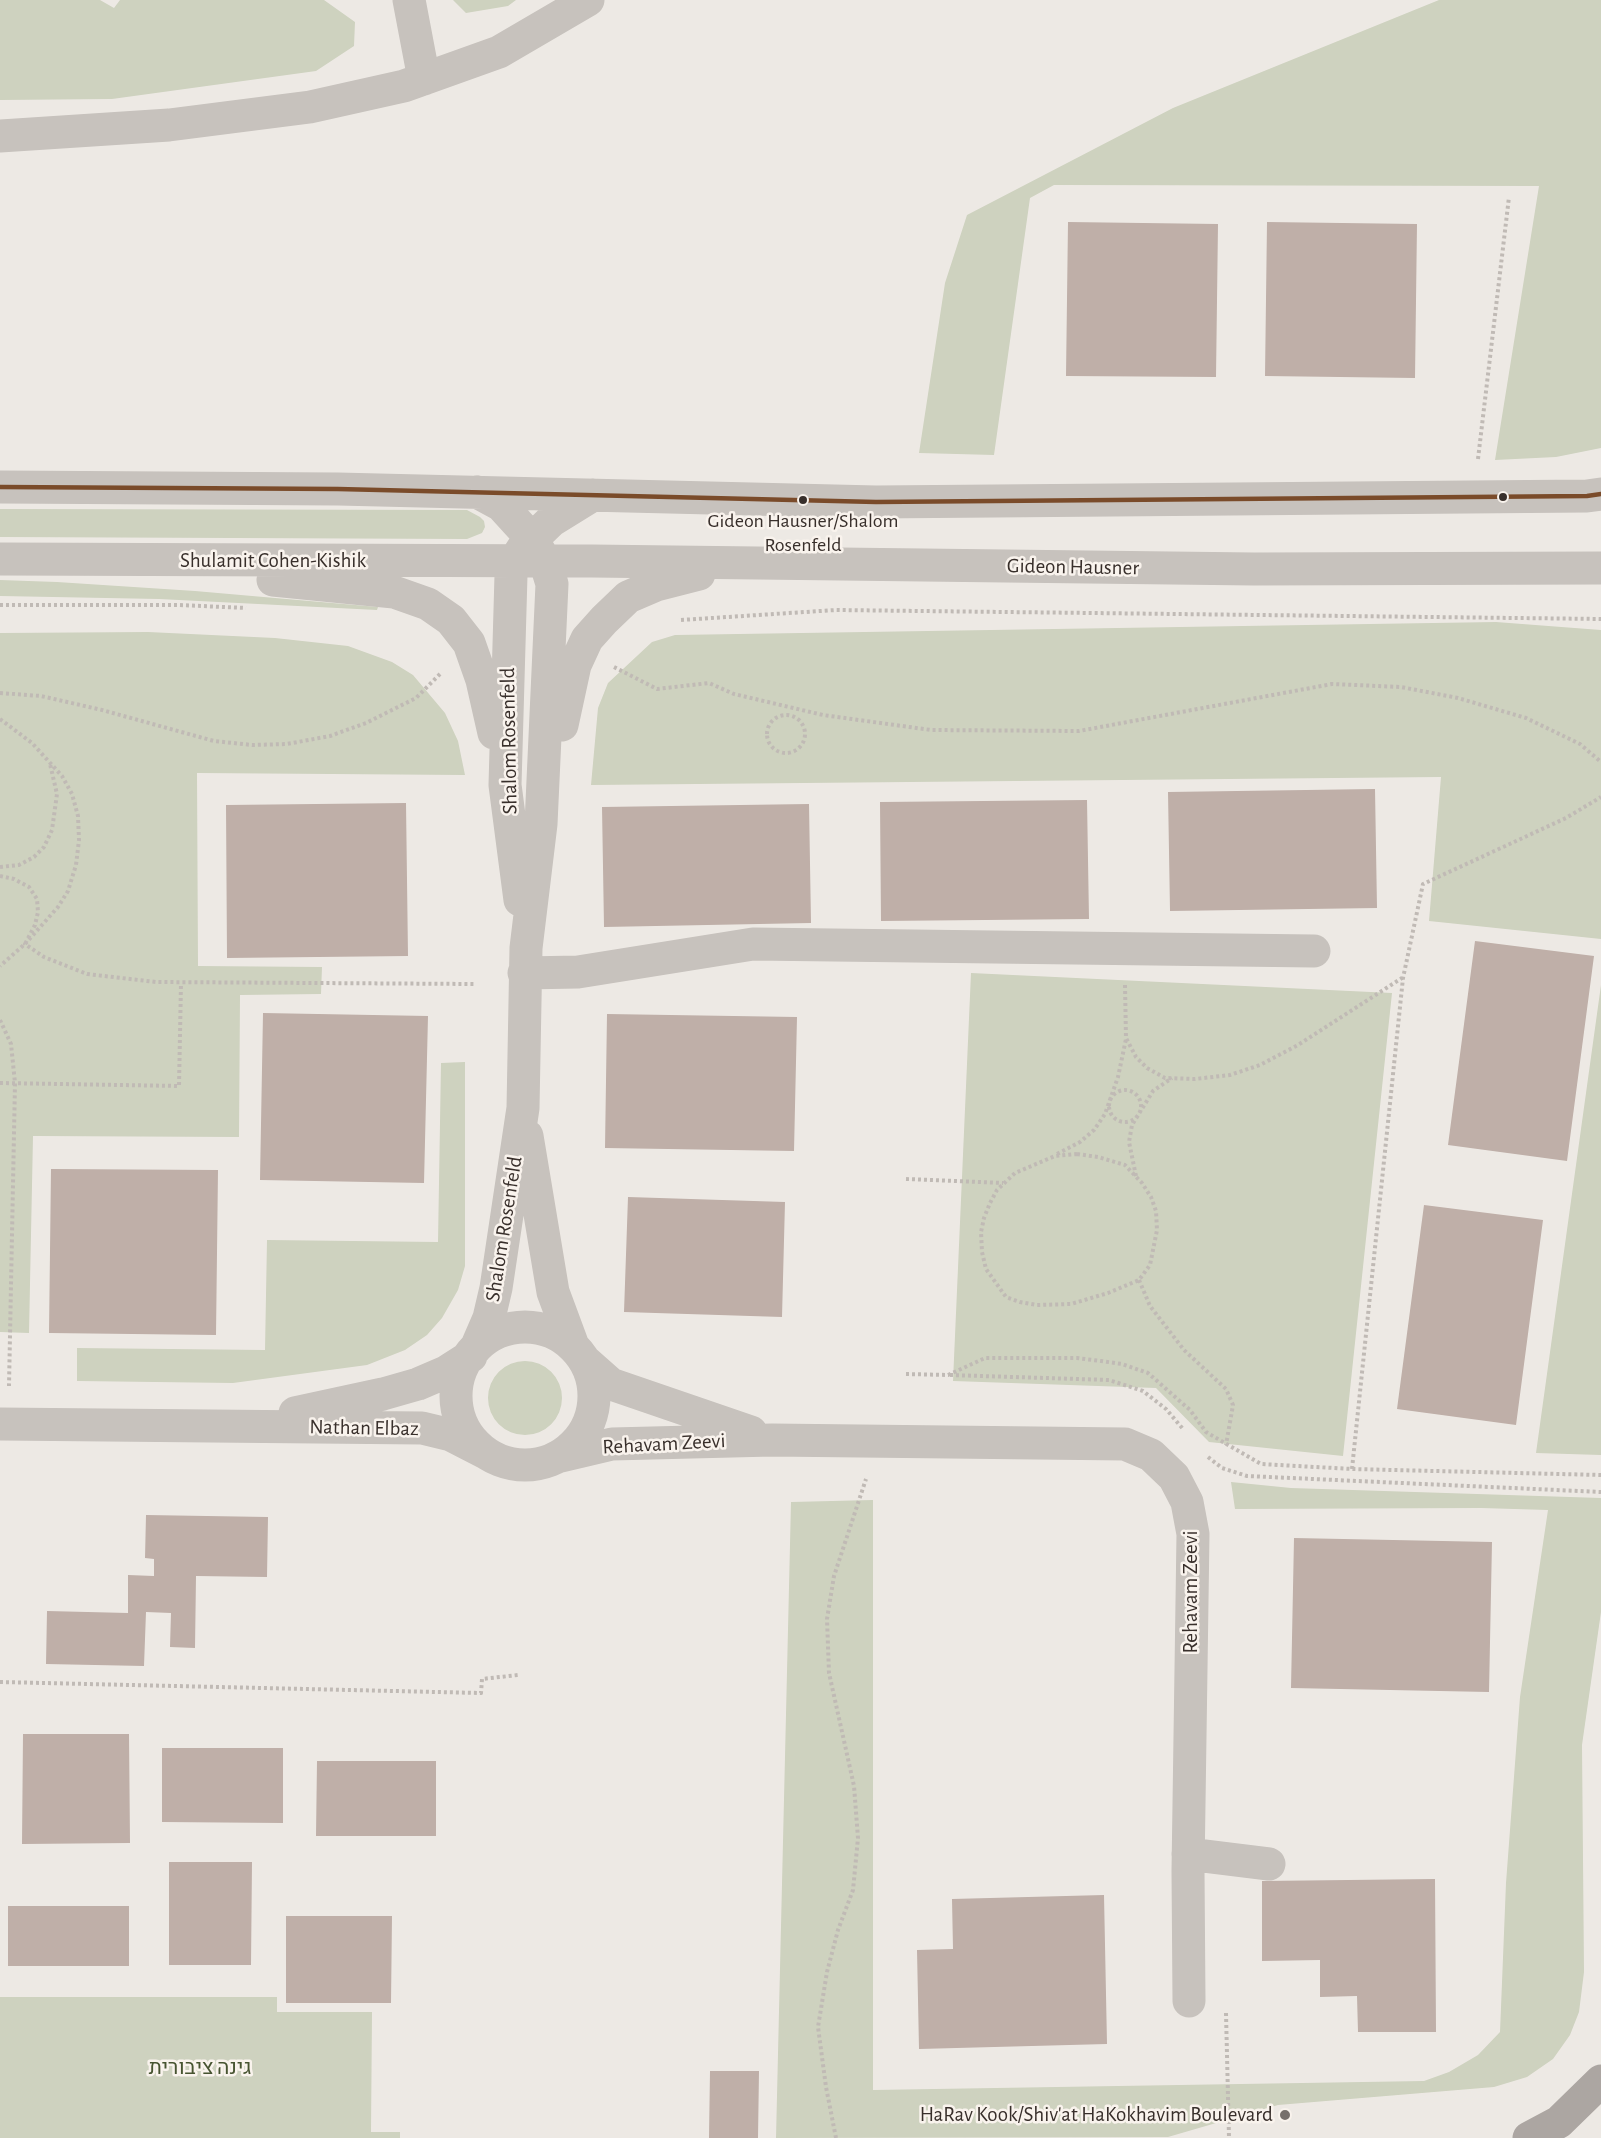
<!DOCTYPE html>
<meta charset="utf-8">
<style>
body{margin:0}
canvas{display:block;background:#ede9e4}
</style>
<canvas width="1601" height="2138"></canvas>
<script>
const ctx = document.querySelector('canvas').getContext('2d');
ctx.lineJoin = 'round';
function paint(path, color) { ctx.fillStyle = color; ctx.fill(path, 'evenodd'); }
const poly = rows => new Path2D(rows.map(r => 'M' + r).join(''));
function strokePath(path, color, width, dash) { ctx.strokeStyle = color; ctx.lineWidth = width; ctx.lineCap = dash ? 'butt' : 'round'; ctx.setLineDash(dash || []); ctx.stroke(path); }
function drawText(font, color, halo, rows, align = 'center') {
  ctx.font = font + ' "Alegreya Sans",Heebo,sans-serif'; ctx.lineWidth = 5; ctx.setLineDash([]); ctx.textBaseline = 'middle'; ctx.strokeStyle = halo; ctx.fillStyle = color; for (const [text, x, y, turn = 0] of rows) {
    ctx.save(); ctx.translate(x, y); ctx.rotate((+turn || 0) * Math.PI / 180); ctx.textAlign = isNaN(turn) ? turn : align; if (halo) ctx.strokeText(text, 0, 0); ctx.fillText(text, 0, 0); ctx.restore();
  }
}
const green = poly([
 [0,0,100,0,114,8,120,0,324,0,355,22,354,46,316,71,112,99,0,100],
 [453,0,516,0,508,6,466,13],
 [1439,0,1601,0,1601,448,1556,457,1495,460,1539,186,1054,185,1030,198,994,455,919,453,945,283,967,215,1173,108],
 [0,509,467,510,480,517,484,521,485,527,482,533,467,539,0,537],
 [0,580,57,582,195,591,378,607,377,610,159,599,0,596],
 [1496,622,1601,630,1601,939,1429,921,1441,777,591,785,598,708,608,683,652,642,675,635],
 [148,632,275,638,348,646,392,662,413,675,445,713,458,741,465,775,197,773,198,966,322,967,321,994,240,995,239,1137,33,1136,29,1333,0,1332,0,633],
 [971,973,1392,993,1343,1456,1209,1442,1156,1388,953,1381],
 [1601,985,1601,1455,1536,1453],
 [465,1062,465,1266,458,1290,442,1318,427,1335,405,1350,367,1365,233,1383,77,1381,77,1348,265,1350,267,1240,438,1242,441,1063],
 '488 1398a37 37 0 1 1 74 0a37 37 0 1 1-74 0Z',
 [1231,1482,1291,1488,1601,1498,1601,1612,1582,1745,1584,1972,1579,2012,1570,2035,1553,2059,1527,2077,1494,2087,1278,2105,1168,2137,776,2138,791,1502,873,1500,873,2090,1424,2081,1449,2072,1478,2055,1500,2032,1506,1883,1520,1697,1548,1510,1481,1508,1235,1509],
 [0,1997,277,1997,277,2012,372,2012,371,2132,400,2132,400,2138,0,2138]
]);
const building = poly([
 [1068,222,1218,224,1216,377,1066,376],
 [1267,222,1417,224,1415,378,1265,376],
 [1375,789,1377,908,1170,911,1168,792],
 [1087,800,1089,919,881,921,880,802],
 [406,803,408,956,227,958,226,805],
 [809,804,811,923,604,927,602,807],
 [1475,941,1594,956,1567,1161,1448,1145],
 [263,1013,428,1016,424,1183,260,1180],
 [607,1014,797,1017,794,1151,605,1148],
 [51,1169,218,1170,216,1335,49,1333],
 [628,1197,785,1202,782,1317,624,1312],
 [1424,1205,1543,1220,1516,1425,1397,1409],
 [146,1515,268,1517,267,1577,196,1576,195,1648,170,1647,171,1613,146,1612,144,1666,46,1664,47,1611,128,1613,128,1575,154,1576,154,1559,145,1558],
 [1294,1538,1492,1542,1489,1692,1291,1688],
 [23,1734,129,1734,130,1843,22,1844],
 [162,1748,283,1748,283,1823,162,1822],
 [317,1761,436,1761,436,1836,316,1836],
 [169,1862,252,1862,251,1965,169,1965],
 [1435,1879,1436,2032,1358,2032,1357,1996,1320,1997,1320,1960,1262,1961,1262,1881],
 [1104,1895,1107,2044,919,2049,917,1950,953,1949,952,1899],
 [8,1906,129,1906,129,1966,8,1966],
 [286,1916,392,1916,391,2003,286,2003],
 [710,2071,759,2071,758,2138,709,2138]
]);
const path = poly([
 [1478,459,1509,197],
 [0,605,179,605,246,608],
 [681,620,836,610,1601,619],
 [614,667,657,689,709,683,734,694,823,715,931,730,1079,731,1332,684,1401,687,1458,698,1526,718,1580,744,1601,762],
 [0,693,41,696,102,710,214,741,252,745,287,744,330,736,366,723,416,698,440,674],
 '767 734a19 19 0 1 1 38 0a19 19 0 1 1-38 0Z',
 [0,719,32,743,62,776,72,794,78,816,79,840,76,865,68,891,58,907,25,944,44,957,87,974,156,982,474,984],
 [0,867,19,865,34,857,44,847,52,830,57,794,50,764],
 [0,876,14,879,29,887,37,899,38,912,35,925,25,944,0,966],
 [1125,985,1126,1038,1136,1057,1147,1068,1165,1078,1195,1079,1230,1075,1260,1065,1298,1045,1402,978],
 [0,1020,11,1044,15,1083,9,1386],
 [0,1083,179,1086,181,983],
 '1109 1106a16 16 0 1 1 32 0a16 16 0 1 1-32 0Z',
 [1057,1154,1080,1142,1094,1130,1105,1114,1118,1077,1126,1039],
 [1077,1154,1098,1157,1125,1165,1142,1183,1151,1197,1156,1211,1157,1230,1150,1265,1139,1280,1108,1293,1071,1304,1037,1305,1020,1302,1006,1297,986,1269,982,1252,981,1232,984,1218,990,1203,997,1190,1015,1173,1055,1156,1077,1154],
 [1136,1176,1129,1142,1132,1125,1153,1091,1172,1078],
 [906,1179,1003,1183],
 [1139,1280,1150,1306,1184,1350,1226,1389,1233,1405,1226,1445],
 [906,1374,948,1375,985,1358,1077,1358,1101,1361,1122,1364,1148,1373,1190,1410,1206,1432,1261,1464,1352,1469,1601,1475],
 [950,1375,1109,1380,1143,1391,1166,1409,1183,1429],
 [1208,1457,1222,1468,1247,1476,1601,1492],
 [1352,1469,1403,978,1423,884,1566,818,1601,797],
 [0,1682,481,1693,482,1679,518,1675],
 [1226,2013,1229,2138],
 [836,2138,826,2087,818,2027,827,1972,838,1930,853,1890,858,1838,854,1786,829,1673,827,1619,834,1576,866,1479]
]);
const minor = poly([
 [409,0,424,79],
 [0,136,169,125,310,107,404,86,499,52,588,0],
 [0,487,338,489,876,502,1587,496,1601,494],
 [0,559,592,561,1254,569,1601,568],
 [273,580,394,592,428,604,451,620,469,643,482,680,494,733],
 [562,725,575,665,587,639,604,620,628,597,656,585,699,574],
 [520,900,505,785,511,575,514,562,523,548,551,521,593,495],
 [524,973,578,972,753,944,1314,951],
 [527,1136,553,1292,573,1346],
 '456 1396a69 69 0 1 1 138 0a69 69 0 1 1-138 0Z',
 [476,1348,489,1318,496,1288,523,1108,526,948,541,824,552,584,545,561,532,539,501,505,477,492],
 [585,1361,611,1384,751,1432],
 [295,1413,383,1394,418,1384,446,1372,471,1356],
 [0,1424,422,1428,451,1435,486,1453],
 [557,1457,612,1444,772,1440,1125,1444,1151,1455,1174,1477,1187,1502,1193,1534,1188,1871,1189,2001],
 [1188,1854,1269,1864]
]);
const major = poly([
 [1529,2138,1559,2122,1601,2081]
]);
const bus1 = poly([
 [0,487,338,489,876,502,1587,496,1601,494]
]);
const markers = [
 [1503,497,5,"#382f2b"],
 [803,500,5,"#382f2b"],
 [1285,2115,6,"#77706c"]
];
const busNames = [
 ["Gideon Hausner/Shalom",803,521],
 ["Rosenfeld",803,545]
];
const streetNames = [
 ["Shulamit Cohen-Kishik",273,561],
 ["Gideon Hausner",1073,567,1],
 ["Shalom Rosenfeld",509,741,-91],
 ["Shalom Rosenfeld",504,1229,-81],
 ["Nathan Elbaz",364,1428,1],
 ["Rehavam Zeevi",664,1444,-3],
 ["Rehavam Zeevi",1191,1592,-90]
];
const parkNames = [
 ["גינה ציבורית",200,2068]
];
const poiNames = [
 ["HaRav Kook/Shiv'at HaKokhavim Boulevard",1273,2115]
];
paint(green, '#ced2bf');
paint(building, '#bfafa8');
strokePath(path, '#c0bab5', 4, [3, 3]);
strokePath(minor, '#c7c2bd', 33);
strokePath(major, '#aca6a2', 33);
strokePath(bus1, '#7a4b2a', 4.5);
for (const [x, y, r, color] of markers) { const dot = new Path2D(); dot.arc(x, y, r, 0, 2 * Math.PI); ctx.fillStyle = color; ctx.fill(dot); strokePath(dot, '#f9f3ed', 2); }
drawText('20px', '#382f2b', '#f9f3ed', busNames);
drawText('21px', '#382f2b', '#f9f3ed', streetNames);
drawText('21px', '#475431', '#f9f3ed', parkNames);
drawText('21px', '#382f2b', '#f9f3ed', poiNames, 'right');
</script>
